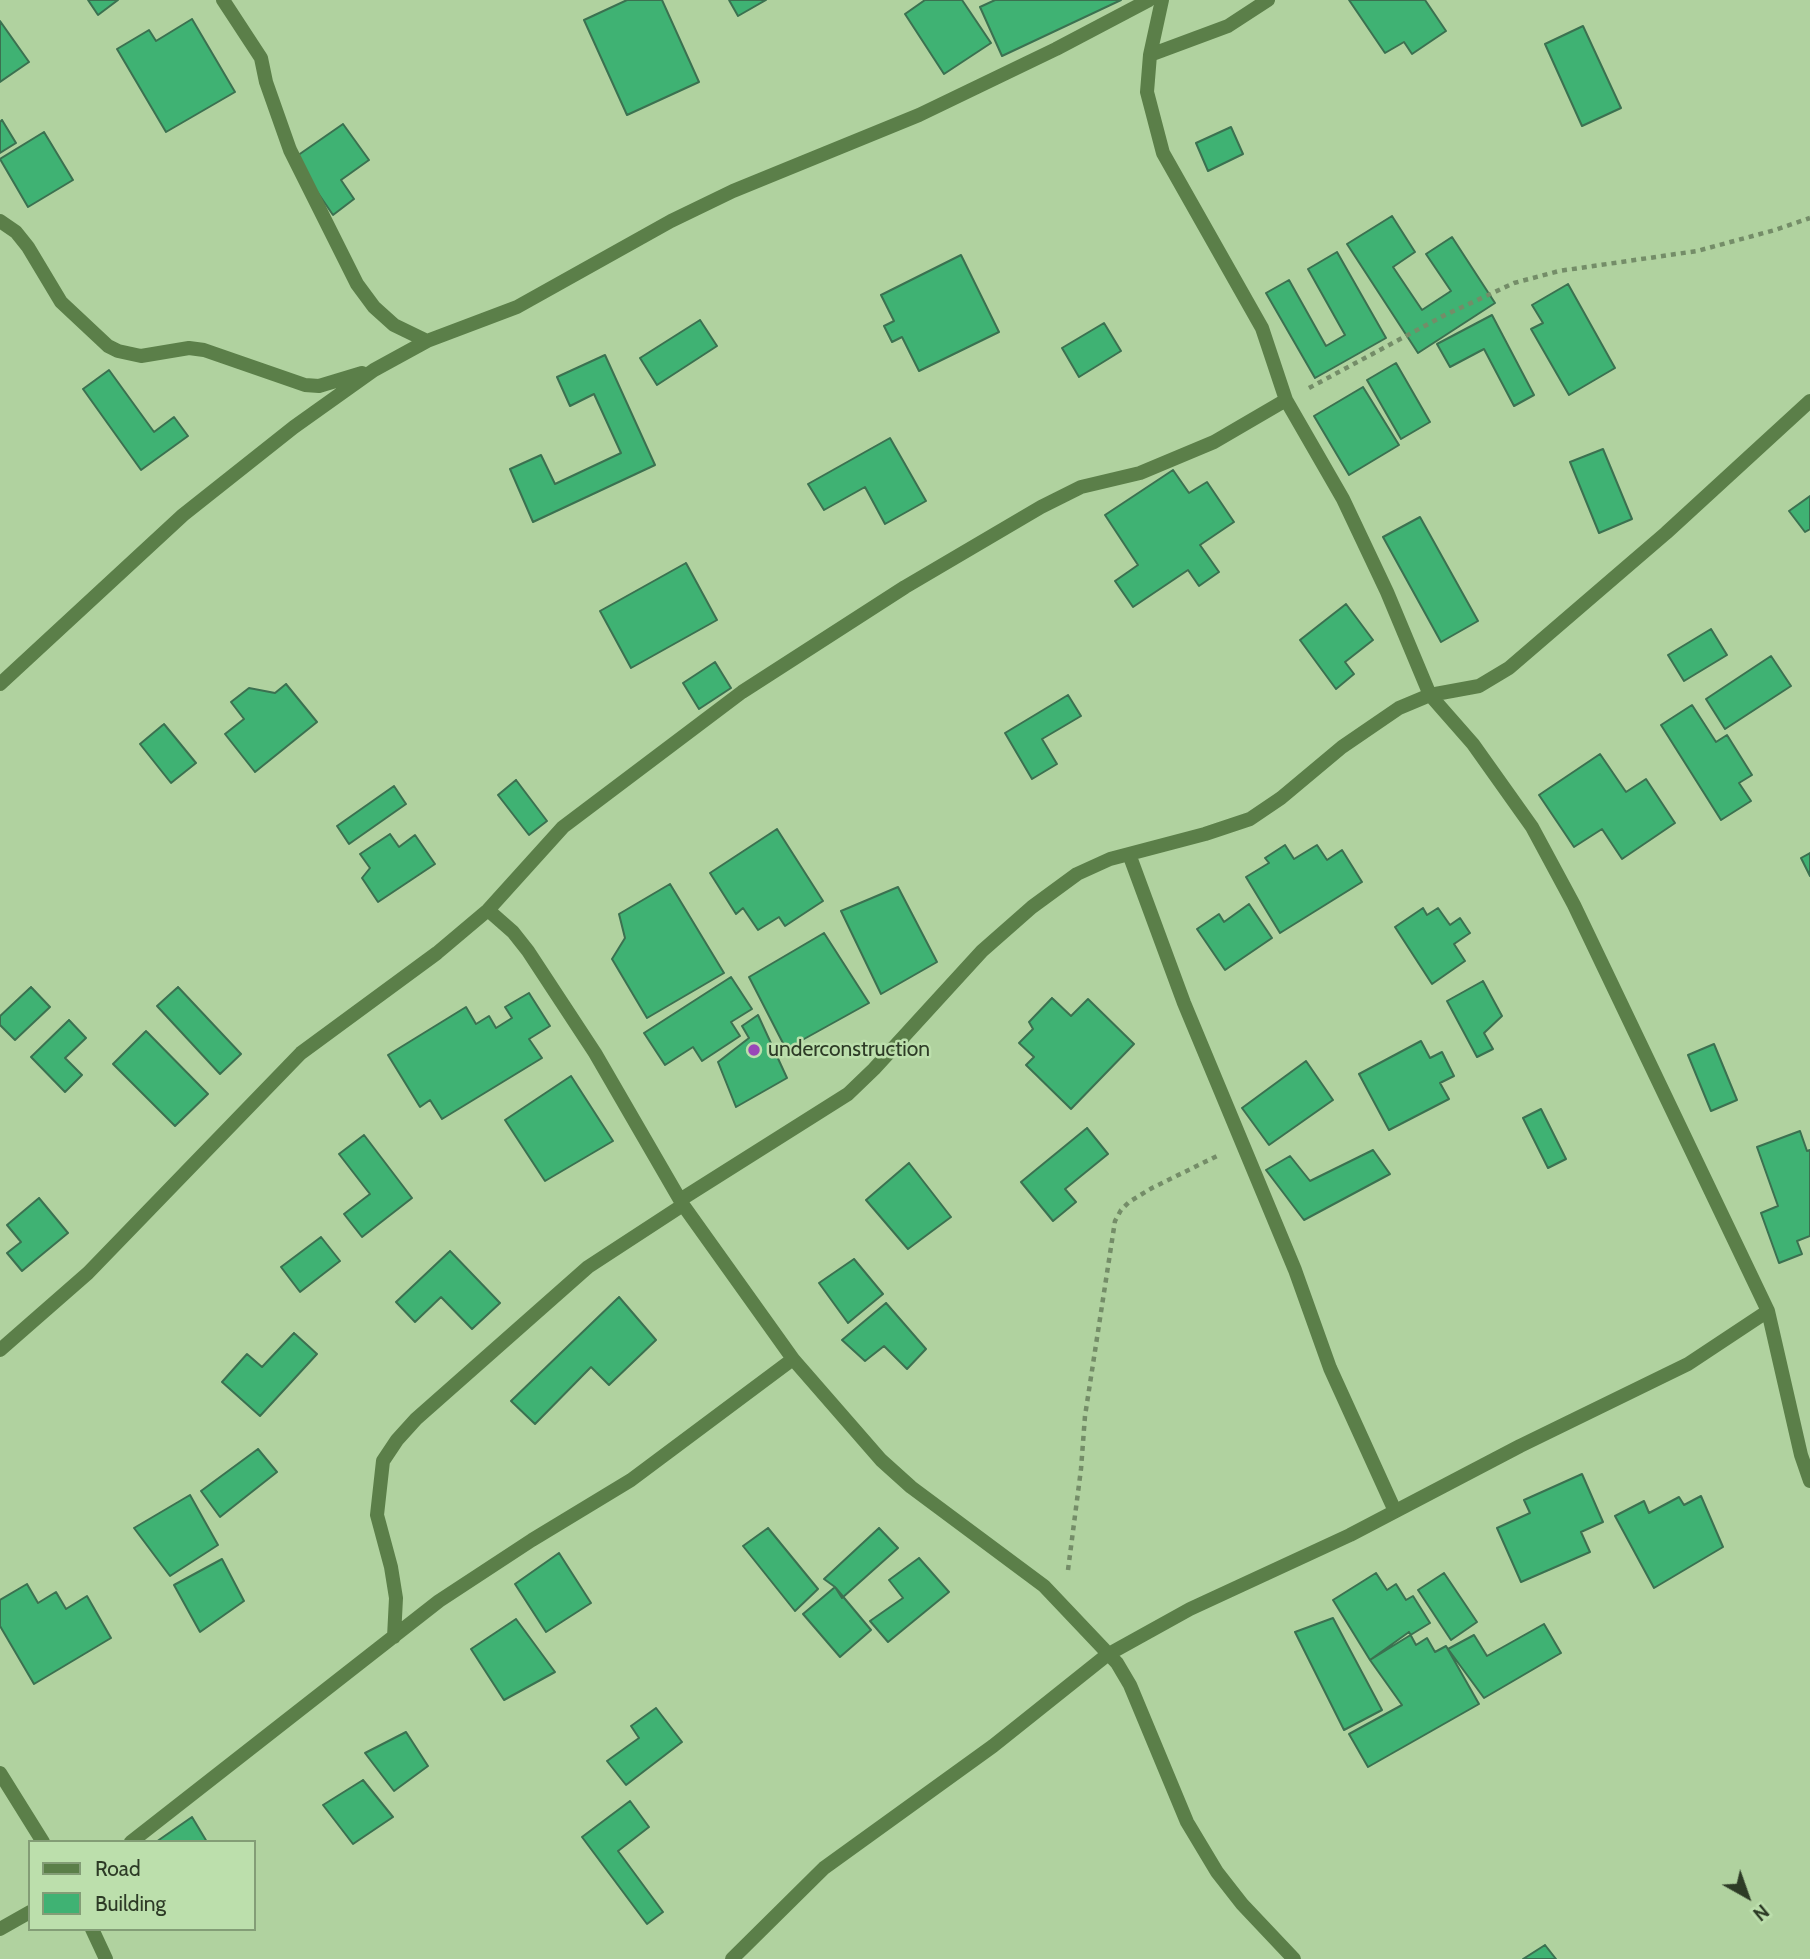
<!DOCTYPE html>
<style>
body{margin:0}
#map{position:relative;width:1810px;height:1959px;overflow:hidden;background:#b0d29f;font-family:Cabin,sans-serif}
canvas{display:block}
.legend{position:absolute;left:28px;top:1840px;width:228px;height:91px;box-sizing:border-box;background:#bcdfac;border:2px solid #839d76;margin:0;padding:9px 12px;list-style:none;font-size:21px;color:#2d3b26}
.legend li{display:flex;align-items:center;gap:14px;height:35px}
.legend b{width:35px;border:2px solid #839d76}
.north{position:absolute;left:1712px;top:1861px;width:70px;height:70px;-webkit-text-stroke:5px #bcdfac;paint-order:stroke;rotate:140deg;font-size:19px;font-weight:700;line-height:28px;text-align:center;color:#2d3b26}
.north::after{content:'';display:block;margin:auto;width:24px;height:32px;background:#2d3b26;clip-path:polygon(50% 0,100% 100%,50% 72%,0 100%)}
</style>
<div id="map">
<canvas width="1810" height="1959"></canvas>
<ul class="legend">
<li><b style="height:9px;background:#5b7f49"></b>Road</li>
<li><b style="height:19px;background:#3fb273"></b>Building</li>
</ul>
<div class="north">N</div>
</div>
<script>
const ctx = document.querySelector('canvas').getContext('2d');
ctx.lineJoin = 'round';
function paint(path, color) { ctx.fillStyle = color; ctx.fill(path, 'evenodd'); }
const poly = rows => new Path2D(rows.map(r => 'M' + r).join(''));
function strokePath(path, color, width, dash) { ctx.strokeStyle = color; ctx.lineWidth = width; ctx.lineCap = dash ? 'butt' : 'round'; ctx.setLineDash(dash || []); ctx.stroke(path); }
function drawText(font, color, halo, rows, align = 'center') {
  ctx.font = font + ' Cabin,sans-serif'; ctx.lineWidth = 5; ctx.setLineDash([]); ctx.textBaseline = 'middle'; ctx.strokeStyle = halo; ctx.fillStyle = color; for (const [text, x, y, turn = 0] of rows) {
    ctx.save(); ctx.translate(x, y); ctx.rotate((+turn || 0) * Math.PI / 180); ctx.textAlign = isNaN(turn) ? turn : align; if (halo) ctx.strokeText(text, 0, 0); ctx.fillText(text, 0, 0); ctx.restore();
  }
}
const building = poly([
 [88,0,118,0,98,15,88,0],
 [627,0,662,0,699,82,627,115,584,20,627,0],
 [729,0,766,0,738,16,729,0],
 [925,0,962,0,991,43,944,74,905,14,925,0],
 [995,0,1121,0,1002,56,980,7,995,0],
 [1349,0,1425,0,1446,31,1412,54,1404,42,1385,53,1349,0],
 [192,19,235,92,166,132,117,49,149,30,156,41,192,19],
 [0,21,29,62,0,82,0,21],
 [1583,26,1621,108,1582,126,1545,44,1583,26],
 [2,120,16,143,0,153,0,122,2,120],
 [343,124,369,160,341,180,354,199,333,215,294,158,343,124],
 [1231,127,1243,154,1208,171,1196,143,1231,127],
 [44,132,73,180,28,207,0,159,44,132],
 [1392,216,1415,252,1393,267,1422,310,1451,291,1426,254,1452,237,1495,303,1418,353,1347,244,1392,216],
 [1337,252,1386,338,1315,378,1266,293,1289,280,1326,346,1345,335,1308,269,1337,252],
 [961,255,999,332,919,371,902,337,892,342,884,326,894,321,881,295,961,255],
 [1568,284,1615,368,1569,395,1531,329,1543,323,1532,305,1568,284],
 [1492,315,1534,395,1514,406,1484,349,1450,367,1437,344,1492,315],
 [700,320,717,346,657,385,640,358,700,320],
 [1104,323,1121,351,1079,377,1062,348,1104,323],
 [605,355,655,465,533,522,510,469,541,455,555,484,621,453,594,394,570,406,557,377,605,355],
 [1396,363,1430,422,1401,439,1367,380,1396,363],
 [109,370,154,432,174,417,188,436,141,470,83,389,109,370],
 [1363,387,1399,445,1349,475,1314,416,1363,387],
 [890,438,926,501,885,524,865,487,824,510,808,484,890,438],
 [1603,449,1632,519,1599,533,1570,462,1603,449],
 [1173,470,1189,493,1207,482,1234,522,1200,545,1219,572,1199,586,1188,570,1133,607,1115,581,1138,565,1105,515,1173,470],
 [1810,496,1810,529,1805,532,1789,511,1810,496],
 [1420,517,1478,621,1441,642,1383,537,1420,517],
 [686,563,717,620,631,668,600,611,686,563],
 [1346,604,1373,640,1345,662,1354,674,1336,689,1300,640,1346,604],
 [1711,629,1727,655,1684,681,1668,655,1711,629],
 [1771,656,1791,686,1725,729,1706,699,1771,656],
 [715,662,731,688,699,709,683,683,715,662],
 [286,684,317,722,255,772,225,734,244,719,231,702,249,688,275,693,286,684],
 [1068,695,1081,716,1042,739,1057,764,1032,779,1005,733,1068,695],
 [1692,705,1716,742,1727,735,1752,775,1739,783,1751,801,1721,820,1661,725,1692,705],
 [164,724,196,763,171,783,140,744,164,724],
 [1600,754,1626,792,1646,779,1675,823,1622,859,1602,829,1574,847,1539,795,1600,754],
 [516,780,547,821,529,835,498,795,516,780],
 [394,786,406,804,349,844,337,826,394,786],
 [777,829,823,901,785,926,779,917,758,930,743,908,736,914,710,873,777,829],
 [390,834,399,847,415,835,435,864,378,902,362,878,370,868,360,854,390,834],
 [1285,845,1294,859,1317,845,1327,860,1342,850,1362,882,1280,933,1246,877,1269,863,1265,858,1285,845],
 [1810,853,1810,876,1801,858,1810,853],
 [670,884,724,973,647,1018,612,959,625,938,619,914,670,884],
 [898,887,937,962,881,994,841,911,898,887],
 [1249,904,1272,938,1225,970,1197,929,1219,914,1224,922,1249,904],
 [1423,908,1427,915,1438,908,1450,925,1460,918,1470,933,1454,944,1465,961,1432,984,1395,927,1423,908],
 [824,933,869,1003,786,1049,749,977,824,933],
 [731,977,752,1009,731,1022,740,1036,702,1061,693,1047,665,1065,644,1033,731,977],
 [1483,981,1502,1016,1484,1033,1493,1049,1477,1057,1447,1001,1483,981],
 [31,987,50,1007,15,1040,0,1025,0,1016,31,987],
 [178,987,241,1054,220,1074,157,1006,178,987],
 [529,993,550,1026,529,1039,542,1058,442,1119,430,1100,420,1107,388,1055,466,1007,476,1024,489,1016,496,1028,512,1018,505,1007,529,993],
 [1052,998,1071,1016,1088,999,1134,1044,1071,1109,1026,1065,1034,1057,1019,1043,1033,1029,1029,1022,1052,998],
 [758,1015,787,1078,736,1107,718,1062,749,1038,742,1026,758,1015],
 [69,1020,86,1038,65,1058,82,1075,65,1092,31,1057,69,1020],
 [146,1031,208,1094,175,1126,113,1064,146,1031],
 [1421,1041,1430,1058,1442,1052,1454,1076,1440,1083,1449,1099,1389,1130,1359,1074,1421,1041],
 [1714,1044,1737,1100,1711,1111,1688,1055,1714,1044],
 [1306,1061,1333,1100,1269,1145,1242,1108,1306,1061],
 [571,1076,613,1141,545,1181,505,1120,571,1076],
 [1541,1109,1566,1159,1548,1168,1523,1118,1541,1109],
 [1087,1128,1108,1154,1065,1189,1076,1202,1053,1221,1021,1182,1087,1128],
 [1800,1131,1807,1151,1810,1150,1810,1236,1797,1241,1802,1254,1779,1263,1761,1213,1778,1206,1757,1147,1800,1131],
 [364,1135,412,1198,362,1237,344,1214,370,1194,339,1154,364,1135],
 [1373,1150,1390,1174,1304,1220,1266,1170,1290,1156,1310,1181,1373,1150],
 [909,1163,951,1217,908,1249,866,1200,909,1163],
 [39,1198,68,1233,22,1271,7,1253,21,1242,7,1225,39,1198],
 [321,1237,340,1261,300,1292,281,1267,321,1237],
 [450,1251,500,1303,472,1329,441,1297,415,1322,396,1302,450,1251],
 [854,1259,883,1294,848,1323,819,1283,854,1259],
 [619,1297,656,1340,609,1385,591,1367,535,1424,511,1401,619,1297],
 [886,1303,926,1349,907,1369,884,1346,865,1361,842,1340,886,1303],
 [294,1333,317,1354,260,1416,222,1382,247,1354,262,1367,294,1333],
 [258,1449,277,1472,220,1517,201,1491,258,1449],
 [1582,1474,1603,1522,1581,1532,1590,1552,1521,1582,1497,1528,1530,1513,1524,1500,1582,1474],
 [190,1495,218,1545,170,1576,134,1528,190,1495],
 [1701,1496,1723,1547,1654,1588,1615,1516,1644,1501,1649,1513,1679,1497,1684,1505,1701,1496],
 [768,1528,818,1589,795,1611,743,1546,768,1528],
 [879,1528,898,1548,842,1598,835,1587,824,1579,879,1528],
 [559,1553,591,1603,546,1632,515,1584,559,1553],
 [919,1558,949,1592,888,1642,870,1621,903,1598,889,1580,919,1558],
 [222,1559,244,1601,200,1632,174,1585,222,1559],
 [1376,1573,1387,1590,1396,1584,1406,1600,1413,1596,1430,1623,1370,1660,1333,1600,1376,1573],
 [1444,1573,1477,1622,1451,1640,1418,1590,1444,1573],
 [27,1584,38,1603,56,1592,66,1609,87,1596,111,1638,34,1684,0,1626,0,1600,27,1584],
 [835,1587,871,1630,840,1657,803,1614,835,1587],
 [1333,1618,1382,1710,1344,1730,1295,1632,1333,1618],
 [516,1619,555,1672,504,1700,471,1649,516,1619],
 [1544,1624,1561,1653,1484,1698,1448,1649,1474,1635,1487,1656,1544,1624],
 [1409,1632,1416,1645,1427,1638,1435,1652,1446,1646,1479,1704,1368,1767,1349,1734,1402,1705,1370,1660,1409,1632],
 [656,1708,682,1742,626,1785,607,1761,639,1738,631,1726,656,1708],
 [406,1732,428,1766,394,1791,365,1753,406,1732],
 [363,1780,393,1817,353,1844,323,1805,363,1780],
 [630,1801,649,1827,618,1851,663,1912,647,1924,582,1837,630,1801],
 [192,1817,207,1842,156,1842,192,1817],
 [1545,1945,1556,1959,1523,1959,1545,1945]
]);
const path = poly([
 [1309,388,1445,315,1514,283,1559,271,1697,251,1775,230,1810,218],
 [1068,1570,1081,1469,1085,1416,1115,1221,1121,1210,1129,1202,1152,1188,1219,1155]
]);
const minor = poly([
 [223,0,261,58,266,82,290,150,357,284,374,307,394,325,427,341],
 [1162,0,1150,55,1147,92,1163,153,1262,328,1286,400,1343,499,1387,592,1430,695,1473,744,1532,827,1574,905,1768,1311,1801,1455,1810,1481],
 [1150,55,1228,26,1268,0],
 [0,221,16,232,28,247,61,302,108,346,118,351,141,356,189,348,204,350,305,385,319,386,362,373],
 [0,684,183,515,294,427,374,370,427,341,517,307,671,221,733,191,919,115,1056,49,1149,0],
 [1129,854,1184,1003,1295,1270,1330,1368,1395,1511],
 [488,910,513,932,528,951,595,1053,683,1205,793,1359,881,1460,911,1487,1044,1586,1117,1663,1130,1685,1187,1822,1217,1872,1242,1904,1294,1959],
 [680,1200,848,1094,874,1069,982,951,1032,907,1077,874,1110,859,1205,834,1250,819,1281,798,1342,747,1399,708,1430,695,1479,686,1509,668,1666,533,1810,401],
 [0,1350,88,1273,301,1053,437,953,488,910,563,827,742,692,905,587,1041,507,1081,487,1140,473,1214,442,1286,400],
 [394,1637,396,1598,391,1567,377,1515,383,1461,397,1440,416,1419,588,1267,683,1205],
 [0,1773,43,1842],
 [131,1842,439,1601,532,1540,631,1480,793,1359],
 [0,1929,30,1912],
 [92,1929,106,1959],
 [732,1959,824,1868,993,1746,1107,1655,1190,1609,1350,1535,1520,1446,1688,1364,1768,1311]
]);
const markers = [
 [754,1050,7,"#9948b8"]
];
const poiNames = [
 ["underconstruction",768,1050]
];
paint(building, '#3fb273');
strokePath(building, '#3b7150', 2);
strokePath(path, '#748d68', 4.5, [5, 5]);
strokePath(minor, '#5b7f49', 14);
for (const [x, y, r, color] of markers) { const dot = new Path2D(); dot.arc(x, y, r, 0, 2 * Math.PI); ctx.fillStyle = color; ctx.fill(dot); strokePath(dot, '#bcdfac', 2.5); }
drawText('21px', '#2d3b26', '#bcdfac', poiNames, 'left');
</script>
